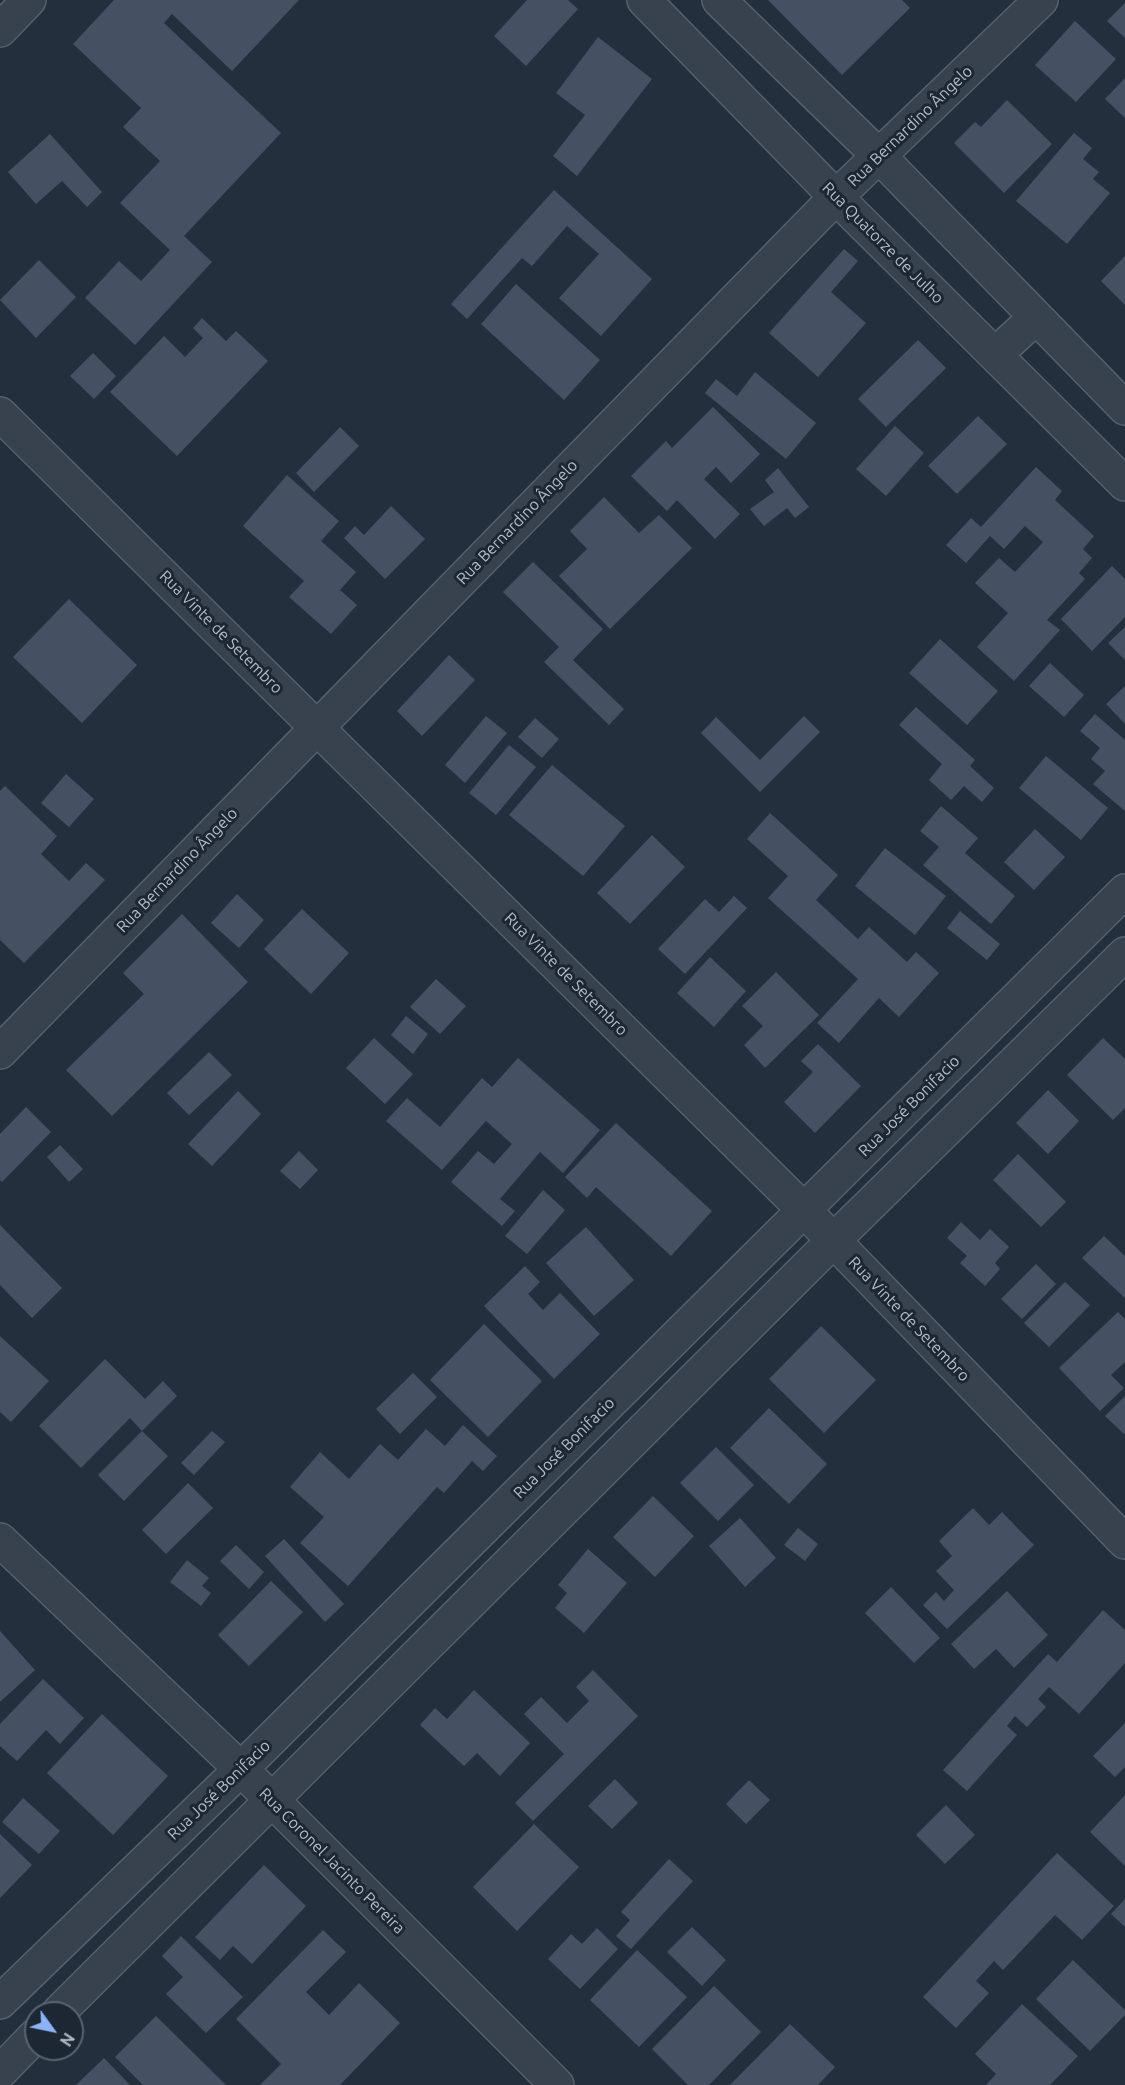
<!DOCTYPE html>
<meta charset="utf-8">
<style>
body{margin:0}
#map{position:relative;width:1125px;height:2085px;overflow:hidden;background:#242f3e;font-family:Ubuntu,sans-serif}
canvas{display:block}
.north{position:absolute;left:24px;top:2001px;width:60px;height:60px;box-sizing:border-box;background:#1d2633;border:2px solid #59626f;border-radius:50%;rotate:123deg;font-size:16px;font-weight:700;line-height:24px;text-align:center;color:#b4bcc9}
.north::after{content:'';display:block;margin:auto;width:21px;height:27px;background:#8ab4f8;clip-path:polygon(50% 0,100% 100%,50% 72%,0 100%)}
</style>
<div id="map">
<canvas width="1125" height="2085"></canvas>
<div class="north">N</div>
</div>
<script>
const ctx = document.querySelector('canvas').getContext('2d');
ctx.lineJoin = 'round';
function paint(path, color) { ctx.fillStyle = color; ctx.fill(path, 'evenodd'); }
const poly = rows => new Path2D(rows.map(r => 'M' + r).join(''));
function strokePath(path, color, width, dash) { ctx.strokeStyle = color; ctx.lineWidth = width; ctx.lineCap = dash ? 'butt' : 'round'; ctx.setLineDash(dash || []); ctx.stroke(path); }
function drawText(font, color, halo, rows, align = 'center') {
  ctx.font = font + ' Ubuntu,sans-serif'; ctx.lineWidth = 6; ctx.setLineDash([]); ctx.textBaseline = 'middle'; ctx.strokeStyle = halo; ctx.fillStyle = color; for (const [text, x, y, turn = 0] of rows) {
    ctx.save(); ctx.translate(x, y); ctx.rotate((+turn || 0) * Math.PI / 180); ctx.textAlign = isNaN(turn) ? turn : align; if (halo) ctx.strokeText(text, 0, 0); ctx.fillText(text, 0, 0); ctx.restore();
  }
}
const building = poly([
 [114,0,299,0,232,71,172,14,164,23,281,133,184,236,212,262,135,345,85,298,119,261,141,281,170,250,120,203,160,161,123,127,141,108,73,44],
 [527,0,568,0,578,9,526,66,494,36],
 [768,0,902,0,910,8,842,75],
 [1125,3,1125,38,1107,21],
 [1075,21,1116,59,1076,102,1035,65],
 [598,37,652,79,577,176,553,156,585,115,556,93],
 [1125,78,1125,118,1105,99],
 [1007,100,1052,144,1004,193,954,143,975,122,981,127],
 [1074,133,1092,148,1083,159,1099,172,1093,179,1110,193,1067,244,1016,201],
 [50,134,102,192,87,207,62,181,36,204,8,172],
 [554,190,652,279,601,336,559,298,599,254,567,226,532,266,522,258,467,319,451,304],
 [844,249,858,261,831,292,866,323,818,377,769,333],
 [1125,256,1125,305,1101,281],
 [39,260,76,297,36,338,0,300],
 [516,284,600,360,564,400,481,324],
 [202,318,226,341,236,331,268,361,177,456,110,392,164,336,185,357,203,338,193,328],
 [918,340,946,368,886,427,858,399],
 [93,353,116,376,94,399,70,376],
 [755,372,816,423,786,459,705,393,716,379,737,396],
 [713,407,760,454,731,483,716,467,704,479,740,514,715,539,677,500,667,511,631,476,666,441,672,448],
 [978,416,1007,444,957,494,928,466],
 [895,426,924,453,886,496,856,469],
 [340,427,359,446,314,492,296,473],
 [1036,467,1062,491,1055,500,1094,536,1083,549,1092,558,1079,573,1085,579,1047,620,1060,630,1014,681,977,647,1008,613,975,583,999,558,1015,572,1043,542,1025,526,1004,549,990,536,966,563,946,545,971,518,981,527],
 [778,468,809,507,795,518,787,508,764,526,750,509,774,492,765,480],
 [287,475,339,521,321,541,356,572,340,590,357,605,331,634,289,597,304,581,243,526],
 [604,497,639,533,659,515,692,548,610,629,559,576,587,549,570,531],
 [391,506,425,539,385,579,344,538,355,526,364,535],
 [533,562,603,629,573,660,624,709,609,725,544,662,559,647,503,592],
 [1112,566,1125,579,1125,617,1092,651,1061,619],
 [69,599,137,665,82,723,13,657],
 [1125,627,1125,660,1108,643],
 [940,639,998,691,967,725,909,673],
 [449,655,475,680,422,736,397,711],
 [1050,663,1084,695,1064,717,1029,686],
 [1125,686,1125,724,1106,704],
 [916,707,975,760,970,766,994,788,982,802,964,786,951,800,929,780,942,764,899,725],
 [1095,714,1125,740,1125,811,1093,784,1105,771,1091,759,1100,748,1080,731],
 [486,716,507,733,465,783,445,765],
 [804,716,820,732,760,792,701,733,716,717,760,760],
 [535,718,559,739,542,758,518,737],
 [509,745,536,767,496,815,469,793],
 [1046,756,1108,808,1081,840,1019,788],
 [552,765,625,826,583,876,509,815],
 [66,774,94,799,69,827,41,803],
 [5,786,57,836,41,854,69,881,86,863,105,880,24,963,0,940,0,791],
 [941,806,978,838,965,853,1015,896,991,924,923,865,939,847,920,831],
 [770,813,838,875,816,900,858,939,869,927,907,962,916,952,939,973,899,1017,879,998,839,1043,817,1023,858,979,768,898,788,876,747,839],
 [1035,829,1065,857,1034,890,1004,862],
 [652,835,685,867,630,924,597,893],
 [885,848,946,896,915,935,855,886],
 [237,894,264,920,239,948,211,923],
 [734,896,747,908,685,974,658,949,705,899,719,912],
 [302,909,349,953,311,994,264,949],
 [960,911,1000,944,987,960,947,928],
 [182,914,248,982,112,1116,66,1070,144,994,123,973],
 [710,957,746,991,714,1027,677,993],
 [776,972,819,1015,765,1068,744,1045,763,1026,742,1006],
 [436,979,466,1006,440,1034,410,1007],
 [406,1016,428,1034,413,1054,391,1035],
 [374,1038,413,1074,385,1104,346,1068],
 [1103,1038,1125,1059,1125,1108,1113,1120,1067,1075],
 [818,1044,861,1086,815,1133,784,1102,813,1072,801,1061],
 [209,1052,232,1075,189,1115,167,1093],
 [518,1058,600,1130,563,1173,540,1152,500,1199,515,1211,502,1226,451,1182,478,1151,494,1164,512,1144,486,1121,442,1170,386,1121,407,1098,440,1127,482,1078,492,1087],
 [1048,1090,1079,1121,1048,1154,1016,1123],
 [238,1091,261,1114,212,1166,188,1144],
 [26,1107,51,1132,2,1182,0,1180,0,1134],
 [616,1123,712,1211,671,1256,596,1187,587,1198,565,1177],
 [60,1145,83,1169,69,1182,47,1157],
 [299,1151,318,1170,300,1189,280,1171],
 [1018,1154,1066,1202,1041,1227,993,1180],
 [543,1190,565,1210,527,1254,505,1236],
 [961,1222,980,1240,990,1229,1009,1247,995,1263,1000,1269,985,1286,960,1263,967,1256,947,1238],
 [0,1225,62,1288,32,1318,0,1285],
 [586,1227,634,1280,594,1316,546,1263],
 [1104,1236,1125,1256,1125,1298,1082,1258],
 [1036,1264,1056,1284,1022,1319,1001,1299],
 [525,1266,540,1282,528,1294,543,1310,560,1293,600,1334,554,1379,484,1306],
 [1065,1282,1090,1305,1049,1347,1024,1323],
 [1118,1312,1125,1319,1125,1362,1111,1375,1124,1388,1100,1411,1059,1368],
 [484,1324,542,1381,488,1437,430,1380],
 [821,1326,876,1380,824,1433,769,1379],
 [0,1336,49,1381,11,1422,0,1412],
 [105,1359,145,1399,163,1381,177,1396,142,1431,168,1456,124,1501,98,1475,142,1431,130,1418,81,1468,39,1426],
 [413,1373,437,1397,400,1434,376,1409],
 [1125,1396,1125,1433,1124,1434,1105,1416],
 [769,1408,827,1464,789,1504,730,1448],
 [463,1425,497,1456,483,1471,472,1461,444,1493,437,1487,348,1586,300,1543,324,1517,290,1487,320,1452,349,1479,380,1444,398,1460,426,1429,445,1446],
 [212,1431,225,1442,194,1475,181,1463],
 [716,1447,754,1485,718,1521,680,1483],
 [188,1483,213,1508,166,1554,142,1530],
 [653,1496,694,1536,655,1577,613,1537],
 [973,1508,989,1525,1002,1512,1034,1545,947,1629,923,1605,936,1592,944,1601,954,1590,936,1571,952,1556,939,1541],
 [740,1518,776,1558,745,1587,709,1546],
 [798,1528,818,1544,805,1561,784,1545],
 [284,1539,344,1604,325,1622,265,1556],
 [236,1545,264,1572,249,1589,220,1561],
 [588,1549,627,1583,584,1633,555,1608,567,1593,558,1585],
 [187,1560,209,1578,202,1586,211,1593,201,1606,170,1582],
 [271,1581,303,1612,249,1666,218,1635],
 [891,1587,940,1638,914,1663,865,1613],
 [1007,1591,1048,1635,1014,1668,996,1649,974,1669,951,1644],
 [1103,1610,1125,1630,1125,1663,1079,1714,1049,1687,1038,1699,1046,1707,1027,1727,1015,1716,1007,1726,1017,1735,967,1791,943,1770,1048,1654,1057,1662],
 [0,1631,35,1670,0,1702],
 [593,1670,638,1716,533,1821,515,1803,564,1754,524,1714,541,1697,567,1723,589,1701,576,1687],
 [43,1679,84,1718,60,1744,46,1730,17,1761,0,1746,0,1724],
 [474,1690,530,1743,500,1776,477,1753,464,1766,420,1725,435,1708,447,1719],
 [102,1714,168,1776,113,1835,47,1773],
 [1125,1723,1125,1767,1115,1777,1093,1756],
 [615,1779,638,1803,612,1829,588,1806],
 [749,1780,770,1800,746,1824,726,1804],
 [1125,1795,1125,1866,1090,1832],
 [23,1798,60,1831,39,1854,2,1822],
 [946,1805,975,1835,945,1864,916,1835],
 [534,1824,579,1867,517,1931,473,1887],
 [0,1834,32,1865,0,1898],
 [1057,1853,1114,1906,1082,1940,1055,1915,1003,1970,994,1961,976,1981,989,1993,956,2028,923,1997],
 [669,1859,693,1881,631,1949,616,1936,630,1920,621,1912],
 [264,1865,306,1906,252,1964,233,1946,220,1960,195,1937],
 [1125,1899,1125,1927,1111,1914],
 [692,1927,726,1960,702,1986,667,1952],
 [597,1928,618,1949,580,1989,548,1959,571,1934,582,1944],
 [323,1930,346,1952,306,1992,329,2015,359,1983,400,2023,340,2085,260,2085,281,2064,236,2019],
 [181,1936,243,1997,206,2033,166,1994,183,1977,162,1956],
 [637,1950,687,1997,639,2047,590,2000],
 [1073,1960,1125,2010,1125,2015,1090,2051,1036,1999],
 [714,1986,761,2032,709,2085,688,2085,652,2049],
 [1022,2004,1078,2056,1050,2085,986,2085,996,2074,975,2054],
 [156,2016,226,2085,143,2085,115,2057],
 [790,2024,835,2067,818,2085,730,2085],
 [104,2058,130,2085,76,2085]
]);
const minor = poly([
 [644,0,836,197,1125,484],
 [719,0,879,156,1125,408],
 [0,30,29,0],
 [995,355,1036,317],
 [0,414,804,1210,1125,1542],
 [0,1052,836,197,1041,0],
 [0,1540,241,1769,557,2085],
 [0,2002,241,1769,1125,891],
 [58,2013,833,1241,1125,954],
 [0,2072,36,2035]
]);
const streetNames = [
 ["Rua Bernardino Ângelo",910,126,-44],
 ["Rua Quatorze de Julho",883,243,45],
 ["Rua Bernardino Ângelo",517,522,-46],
 ["Rua Vinte de Setembro",221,632,45],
 ["Rua Bernardino Ângelo",177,870,-46],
 ["Rua Vinte de Setembro",566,974,45],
 ["Rua José Bonifacio",909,1106,-45],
 ["Rua Vinte de Setembro",909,1319,46],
 ["Rua José Bonifacio",564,1448,-45],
 ["Rua José Bonifacio",219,1790,-44],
 ["Rua Coronel Jacinto Pereira",332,1861,45]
];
paint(building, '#455162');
strokePath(minor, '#565f6c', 36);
strokePath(minor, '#38414e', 33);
drawText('16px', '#b4bcc9', '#1d2633', streetNames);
</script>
